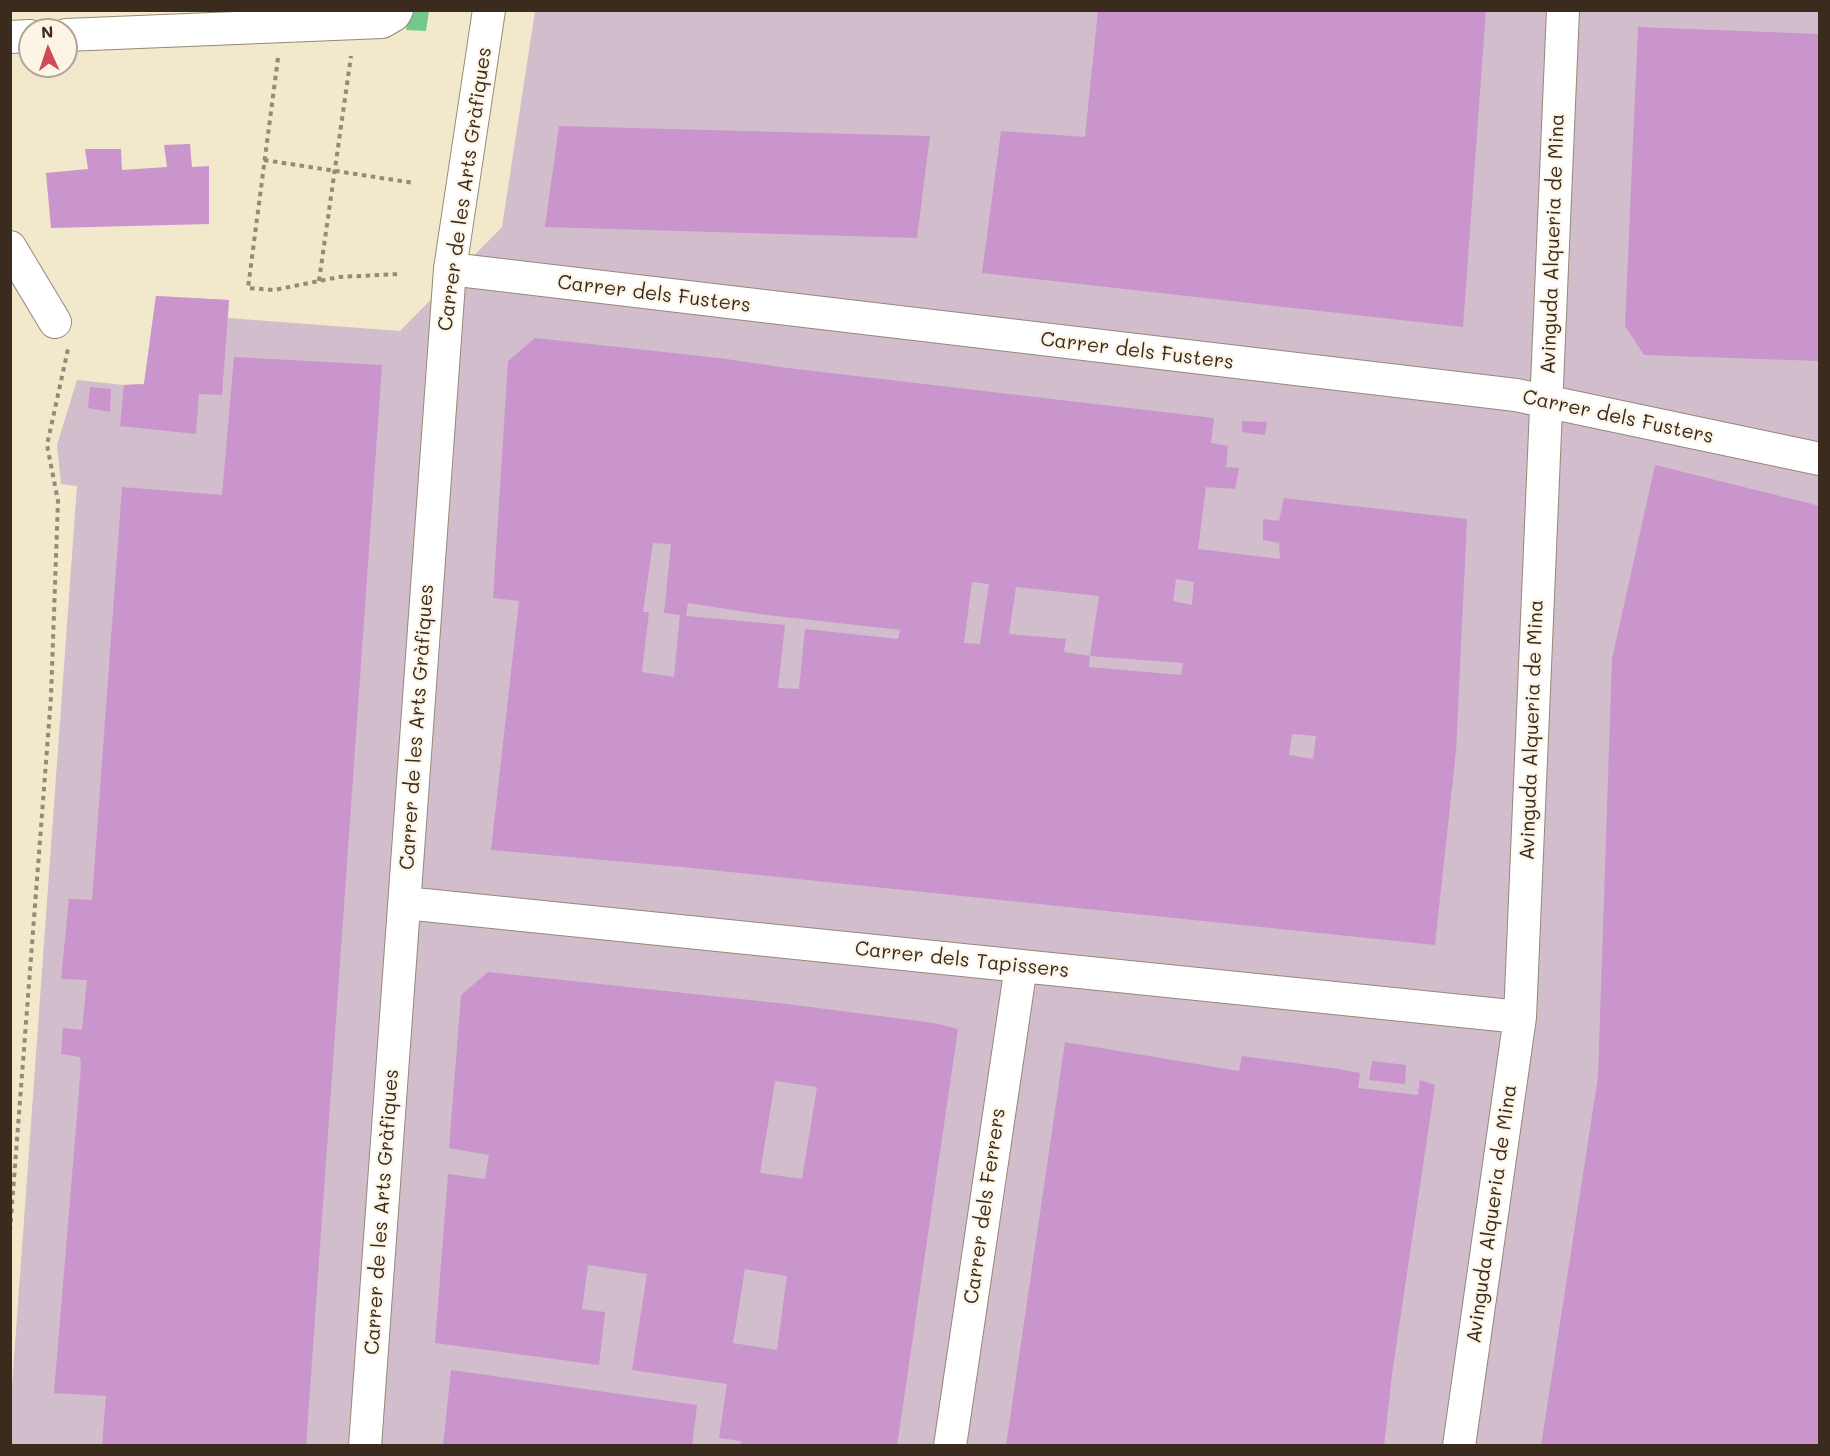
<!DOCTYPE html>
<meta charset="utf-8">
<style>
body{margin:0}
#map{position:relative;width:1830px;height:1456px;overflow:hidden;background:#f2e8cc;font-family:Mali,sans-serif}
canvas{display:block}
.frame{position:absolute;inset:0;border:12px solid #3b2a1e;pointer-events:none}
.north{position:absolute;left:18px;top:18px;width:60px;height:60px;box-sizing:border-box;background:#fcf5e5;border:2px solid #afa495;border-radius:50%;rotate:357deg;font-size:16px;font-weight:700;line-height:24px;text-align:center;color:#3b2a1e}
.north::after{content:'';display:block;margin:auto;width:21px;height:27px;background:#d1495b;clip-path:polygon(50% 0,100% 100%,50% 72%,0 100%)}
</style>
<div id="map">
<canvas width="1830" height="1456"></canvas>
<div class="frame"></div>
<div class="north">N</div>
</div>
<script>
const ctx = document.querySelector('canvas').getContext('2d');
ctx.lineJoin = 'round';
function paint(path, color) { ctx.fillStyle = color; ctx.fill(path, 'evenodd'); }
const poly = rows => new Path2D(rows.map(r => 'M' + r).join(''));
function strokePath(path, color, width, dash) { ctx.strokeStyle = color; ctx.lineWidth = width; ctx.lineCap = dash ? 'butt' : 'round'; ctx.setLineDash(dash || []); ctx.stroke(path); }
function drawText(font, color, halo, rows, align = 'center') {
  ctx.font = font + ' Mali,sans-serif'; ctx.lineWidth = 4.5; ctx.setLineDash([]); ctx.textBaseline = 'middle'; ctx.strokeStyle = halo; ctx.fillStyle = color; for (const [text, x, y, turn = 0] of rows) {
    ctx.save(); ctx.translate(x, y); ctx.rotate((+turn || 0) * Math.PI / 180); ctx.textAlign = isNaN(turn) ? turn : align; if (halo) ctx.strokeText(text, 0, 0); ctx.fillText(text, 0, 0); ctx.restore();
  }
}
const industrial = poly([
 [535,11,1819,11,1819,1445,11,1446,11,1400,77,486,61,484,57,445,77,380,124,385,144,384,156,296,229,300,228,318,400,331,502,227]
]);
const green = poly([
 [409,11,429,11,426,31,406,30]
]);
const building = poly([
 [1098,10,1486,10,1463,327,982,273,1001,131,1085,137],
 [1638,27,1820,34,1820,361,1644,355,1625,326],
 [559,126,930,136,917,238,545,227],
 [190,144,192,167,209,166,209,224,51,228,46,173,88,169,85,149,121,149,122,170,167,167,164,145],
 [156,296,229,300,222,395,199,394,196,434,120,426,124,385,144,384],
 [535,338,719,358,788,368,1214,418,1211,443,1228,446,1226,467,1239,468,1235,489,1206,487,1198,549,1280,559,1279,543,1263,540,1263,519,1279,521,1284,498,1467,519,1456,751,1435,945,682,867,491,850,519,601,493,598,508,361],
 [653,543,671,544,664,613,680,615,674,677,642,672,649,612,643,612],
 [1176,579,1194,582,1192,605,1173,601],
 [972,582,989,584,980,644,964,643],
 [1016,587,1099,596,1090,656,1183,663,1181,675,1089,667,1090,656,1064,652,1066,639,1009,634],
 [688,603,759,614,900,630,898,639,805,629,799,689,778,688,785,625,686,616],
 [1292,734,1316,736,1313,759,1289,755],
 [234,357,382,365,306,1446,102,1446,106,1396,54,1393,81,1066,80,1057,61,1054,63,1028,82,1030,87,980,61,979,69,899,92,900,122,487,222,495],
 [90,387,111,389,110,412,88,408],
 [1242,421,1267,422,1265,435,1242,432],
 [1655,465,1820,506,1820,1446,1541,1446,1598,1077,1612,659],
 [488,972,787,1004,934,1023,958,1029,897,1446,740,1446,741,1441,719,1438,727,1384,632,1370,647,1274,588,1265,582,1309,605,1312,599,1365,435,1343,448,1174,485,1179,489,1155,449,1148,461,995],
 [775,1081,817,1087,802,1179,760,1173],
 [745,1269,787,1276,777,1350,733,1343],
 [1065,1042,1239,1071,1242,1056,1339,1069,1360,1073,1358,1088,1418,1095,1420,1080,1435,1085,1392,1374,1384,1446,1006,1446],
 [1372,1061,1406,1065,1405,1084,1369,1080],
 [451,1370,697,1405,692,1446,443,1446]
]);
const path = poly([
 [278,58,248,288,274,290,339,277,400,274],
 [264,160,414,183],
 [319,281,351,56],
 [10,1231,51,697,58,501,47,445,68,349]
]);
const minor = poly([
 [66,35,382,22,394,15,397,10],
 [10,37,30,36],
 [10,247,55,322],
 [450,269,1516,395,1820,459],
 [405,903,1520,1017],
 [365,1446,450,269,489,10],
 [950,1446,1021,966],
 [1459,1446,1520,1017,1563,10]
]);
const streetNames = [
 ["Carrer de les Arts Gràfiques",465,189,-82],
 ["Avinguda Alqueria de Mina",1553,244,-88],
 ["Carrer dels Fusters",654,294,7],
 ["Carrer dels Fusters",1137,351,7],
 ["Carrer dels Fusters",1618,417,12],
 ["Carrer de les Arts Gràfiques",417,727,-86],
 ["Avinguda Alqueria de Mina",1532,730,-88],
 ["Carrer dels Tapissers",962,960,6],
 ["Carrer dels Ferrers",985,1206,-82],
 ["Carrer de les Arts Gràfiques",382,1212,-86],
 ["Avinguda Alqueria de Mina",1492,1214,-82]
];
paint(industrial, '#d1bdcc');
paint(green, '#73c98d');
paint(building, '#ca94cd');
strokePath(minor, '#968975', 34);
strokePath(path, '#968975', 4, [4.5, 4.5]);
strokePath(minor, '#fff', 32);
drawText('20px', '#3b2a1e', '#fcf5e5', streetNames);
</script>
